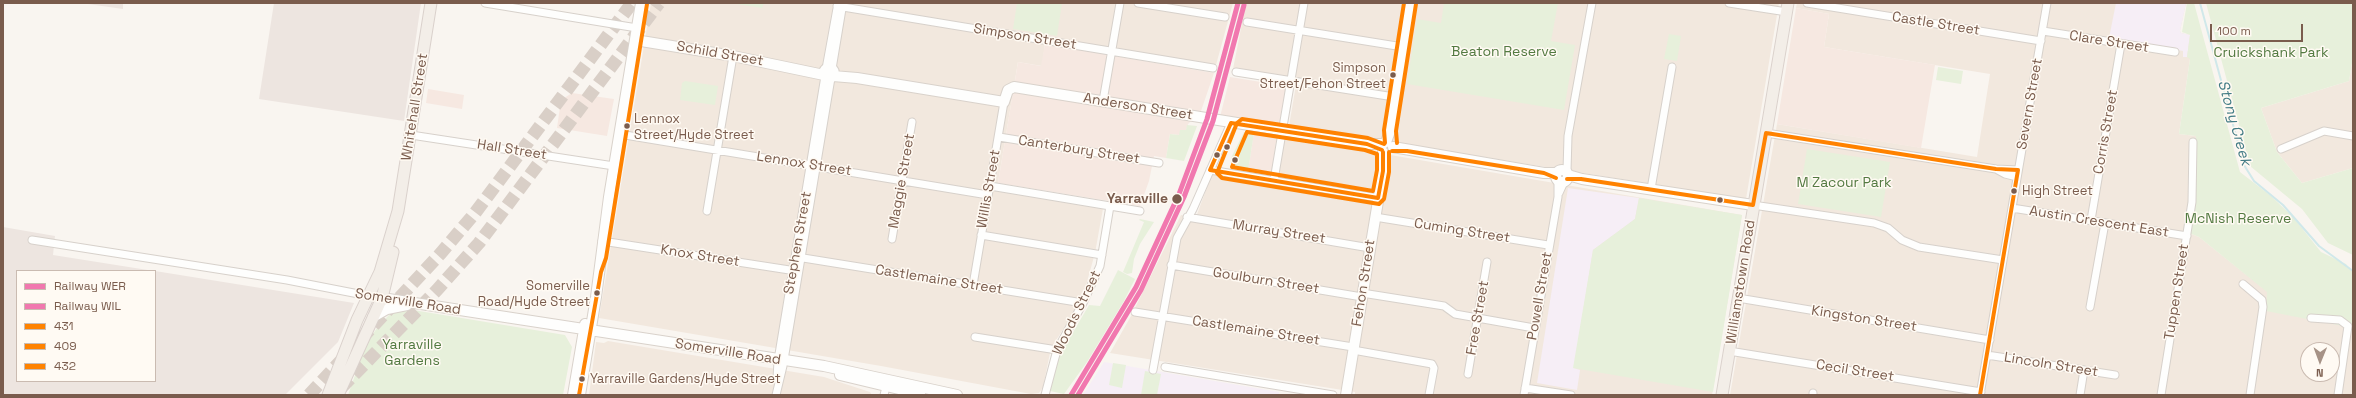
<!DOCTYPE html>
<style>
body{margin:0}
#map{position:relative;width:2356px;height:398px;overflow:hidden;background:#f9f5f0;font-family:"Space Grotesk",sans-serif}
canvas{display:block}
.frame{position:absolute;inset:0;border:4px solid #7a5c4d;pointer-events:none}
.legend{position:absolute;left:16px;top:270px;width:140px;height:112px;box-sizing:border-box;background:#fffaf3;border:1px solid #cabbb1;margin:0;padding:5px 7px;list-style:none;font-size:12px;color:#7a5c4d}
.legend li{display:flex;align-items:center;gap:8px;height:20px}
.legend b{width:20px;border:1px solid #cabbb1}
.north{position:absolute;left:2300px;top:342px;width:40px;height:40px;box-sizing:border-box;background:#fffaf3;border:1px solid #cabbb1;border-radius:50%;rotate:181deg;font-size:11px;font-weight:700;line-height:16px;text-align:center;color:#7a5c4d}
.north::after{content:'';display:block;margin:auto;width:14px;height:18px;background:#a69286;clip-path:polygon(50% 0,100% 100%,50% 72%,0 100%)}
.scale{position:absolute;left:2210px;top:24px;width:93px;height:18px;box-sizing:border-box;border:2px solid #7a5c4d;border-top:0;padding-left:5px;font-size:12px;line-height:14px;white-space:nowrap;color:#7a5c4d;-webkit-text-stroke:3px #fffaf3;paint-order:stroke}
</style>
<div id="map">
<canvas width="2356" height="398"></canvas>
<div class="frame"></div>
<ul class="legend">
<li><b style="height:5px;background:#f178af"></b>Railway WER</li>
<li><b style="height:5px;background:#f178af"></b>Railway WIL</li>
<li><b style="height:5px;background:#ff8200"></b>431</li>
<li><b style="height:5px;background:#ff8200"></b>409</li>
<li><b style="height:5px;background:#ff8200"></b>432</li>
</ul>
<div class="north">N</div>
<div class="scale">100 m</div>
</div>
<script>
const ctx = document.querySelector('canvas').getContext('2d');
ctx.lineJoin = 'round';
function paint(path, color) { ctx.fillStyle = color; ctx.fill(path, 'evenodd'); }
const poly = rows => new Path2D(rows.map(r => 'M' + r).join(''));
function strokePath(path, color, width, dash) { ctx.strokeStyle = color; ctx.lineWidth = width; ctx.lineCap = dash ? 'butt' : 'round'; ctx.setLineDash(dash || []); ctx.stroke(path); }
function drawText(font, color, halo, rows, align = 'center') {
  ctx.font = font + ' "Space Grotesk",sans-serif'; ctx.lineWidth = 3; ctx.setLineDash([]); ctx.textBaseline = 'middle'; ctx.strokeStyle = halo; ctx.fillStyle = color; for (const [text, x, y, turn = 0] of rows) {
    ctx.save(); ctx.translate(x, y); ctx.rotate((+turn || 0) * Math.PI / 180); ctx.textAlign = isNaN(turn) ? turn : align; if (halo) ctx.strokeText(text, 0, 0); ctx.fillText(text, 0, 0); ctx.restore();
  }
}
const residential = poly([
 [651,3,1233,3,1216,65,1046,37,1042,66,1018,62,998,183,1104,203,1095,253,1082,300,1051,348,1043,387,1039,393,1031,394,881,366,599,318],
 [1246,3,1779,3,1746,199,1289,126,1297,79,1233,69],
 [1797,3,2186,3,2180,31,2181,33,2190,35,2190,59,2179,134,2196,136,2196,194,2189,233,2199,237,2268,292,2353,328,2353,395,1730,395,1777,124,1977,157,1990,74,1824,47,1829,14,1796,8],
 [2308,350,2332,350,2332,374,2308,374],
 [2353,57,2353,168,2302,183,2277,152,2261,108,2349,81],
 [1279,136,1742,215,1712,395,1355,395,1355,392,1110,353,1131,316,1181,215,1196,217,1212,174,1270,184],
 [608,341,824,377,870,392,872,395,589,395,596,342,604,343]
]);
const commercial = poly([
 [1796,8,1829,14,1824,47,1935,65,1921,148,1777,124],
 [1045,44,1214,73,1201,111,1188,124,1186,131,1179,135,1170,134,1166,158,1154,156,1149,181,1140,206,998,183,1018,62,1041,66],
 [1230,77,1286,86,1279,126,1220,117],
 [428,89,464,95,462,109,426,103],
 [572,93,614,99,607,136,557,128,561,100],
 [1254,132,1277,135,1271,175,1248,171]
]);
const industrial = poly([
 [81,3,123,3,123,9],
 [274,3,421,3,404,121,259,99],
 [3,227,55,236,53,255,154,271,17,271,17,381,155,381,155,271,354,303,338,342,285,395,3,395]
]);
const education = poly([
 [2116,3,2186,3,2180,31,2181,33,2190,35,2187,57,2183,57,2183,51,2109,38],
 [1568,188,1639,198,1635,219,1593,250,1574,368,1580,370,1577,390,1537,383],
 [1104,362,1279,392,1279,395,1083,395]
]);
const green = poly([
 [730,3,764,3,762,8],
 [1017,3,1062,3,1057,36,1013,29],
 [1444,3,1558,3,1551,41,1575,45,1564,110,1407,84,1417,19,1441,23],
 [2187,3,2194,3,2240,172,2271,196,2293,217,2321,252,2346,264,2353,272,2353,328,2266,311,2267,292,2199,237,2189,233,2196,194,2196,136,2179,134,2190,59,2187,57,2190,35,2182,32],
 [2206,3,2353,3,2353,57,2349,81,2261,108,2277,152,2302,183,2353,168,2353,255,2328,243,2302,209,2250,166],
 [1669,34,1681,36,1677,61,1664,59],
 [1938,67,1963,71,1961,84,1936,80],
 [685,81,718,86,715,105,680,100,682,83],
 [1187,125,1197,126,1184,161,1166,158,1170,134,1179,135,1180,130,1186,130],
 [1244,132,1254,133,1248,171,1238,169,1231,162,1231,158],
 [1807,149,1890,162,1881,217,1798,204],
 [1639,198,1742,215,1713,392,1573,368,1593,250,1635,219],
 [1140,219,1154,222,1140,244,1134,259,1132,273,1127,274,1123,272,1144,222,1139,220],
 [1118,270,1135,279,1124,301,1087,362,1064,394,1050,391,1058,358,1089,305,1100,306],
 [407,309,565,335,572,347,563,395,348,395,366,344,379,325,394,310],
 [1113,363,1126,365,1122,388,1109,385],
 [1145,371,1161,374,1157,395,1141,395]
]);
const stream = poly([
 [2200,3,2244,165,2254,181,2283,205,2319,246,2353,271]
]);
const highwayTunnel = poly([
 [341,388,437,290,479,243,659,3],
 [309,395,441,253,475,213,632,3]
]);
const street = poly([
 [485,3,637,28],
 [1138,3,1225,17],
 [1729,3,1787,12],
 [1807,3,2041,41],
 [837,6,1213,68],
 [1247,22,1403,47],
 [2043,31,2175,52],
 [826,69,838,3],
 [832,69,843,3],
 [1236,72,1394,97],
 [1103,101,1120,3],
 [1766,133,1996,169,2018,170],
 [619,134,988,195],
 [411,135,614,166],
 [999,137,1159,163],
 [2281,149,2324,131,2353,136],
 [1996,169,2005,174,2017,177],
 [1210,170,1378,198],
 [1567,171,1568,136,1592,3],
 [1274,180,1304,3],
 [990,186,1140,211],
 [1651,189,1672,67],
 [1559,193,1564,182],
 [1753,205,1874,223,1888,228,1902,240,1919,247,2003,260],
 [2012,208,2187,236],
 [707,211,733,56],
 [1187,217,1370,248],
 [1375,217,1548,245],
 [2091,220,2121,44],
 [981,235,1102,255],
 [892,239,912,122],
 [32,240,287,280,369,296],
 [602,241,796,271],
 [797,257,1083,303],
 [1171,265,1362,297],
 [2243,284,2262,300,2263,307,2250,395],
 [973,285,1004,102],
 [1362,293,1444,306,1455,314,1534,328],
 [1738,298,1990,340],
 [2090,307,2105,223],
 [1135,312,1353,347],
 [2311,318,2340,320,2348,326,2338,395],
 [975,337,1057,350],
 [1353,350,1432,364,1434,368,1429,395],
 [1729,351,1981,392],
 [1987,355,2115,375],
 [1165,367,1333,395],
 [1153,370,1177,238,1193,209,1231,123],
 [1468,374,1487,262],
 [777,379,778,360,825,76],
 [1525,388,1571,395],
 [776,395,783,366,831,78],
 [884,395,886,387],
 [1045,395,1057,350,1083,303,1100,266,1110,206],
 [1524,395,1558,197,1558,180],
 [1813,395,1813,393],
 [1980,395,2047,3],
 [2080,395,2084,370],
 [2161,395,2192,202,2193,142]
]);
const secondary = poly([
 [635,40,733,56,824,75],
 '824 73a5 5 0 1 1 10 0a5 5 0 1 1-10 0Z',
 [833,76,857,78,1004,102,1008,90,1014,87,1367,144,1383,144],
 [1386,142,1390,131,1410,3],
 [1393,147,1544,173,1557,173],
 '1556 176a6 6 0 1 1 12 0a6 6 0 1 1-12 0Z',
 [1568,175,1582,179,1753,205],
 [382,298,824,366,957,395],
 [373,317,387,309,407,305],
 [840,375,920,394],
 [573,395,585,324],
 [580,395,596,297,609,197,641,3],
 [1346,395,1383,171,1383,152]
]);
const primary = poly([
 [328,395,357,320,380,272,398,211,431,3],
 [338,395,382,298,393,252],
 [1722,395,1788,3]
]);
const bus1 = poly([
 [1766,133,1996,169,2018,170,1980,395],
 [1382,150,1367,144,1231,123,1210,170,1378,198,1383,171,1383,152],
 [1392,151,1407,151,1544,173,1556,178],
 [1567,179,1581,179,1753,205],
 [1753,205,1766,133]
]);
const bus2 = poly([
 [1397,143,1396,131,1416,4],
 [1384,144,1368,138,1242,119,1237,123,1217,173,1222,178,1379,204,1384,199,1389,172,1389,152],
 [579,395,601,272,606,258,647,4]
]);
const bus3 = poly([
 [1247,132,1365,150,1377,154,1377,170,1373,191,1232,167,1247,132],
 [1385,143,1384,130,1404,3]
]);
const rail1 = poly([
 [1071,395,1136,287,1179,194,1207,119,1238,3]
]);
const rail2 = poly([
 [1078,395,1141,290,1184,197,1213,121,1244,5]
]);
const markers = [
 [1393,75,3.5,"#7a5c4d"],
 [627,126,3.5,"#7a5c4d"],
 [1227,147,3.5,"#7a5c4d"],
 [1217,155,3.5,"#7a5c4d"],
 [1235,160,3.5,"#7a5c4d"],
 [2014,191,3.5,"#7a5c4d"],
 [1177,199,5.5,"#7a5c4d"],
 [1720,200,3.5,"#7a5c4d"],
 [597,293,3.5,"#7a5c4d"],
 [582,379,3.5,"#7a5c4d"]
];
const busNames = [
 ["Simpson",1386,68,"right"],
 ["Street/Fehon Street",1386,84,"right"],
 ["Lennox",634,119],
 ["Street/Hyde Street",634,135],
 ["High Street",2022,191],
 ["Somerville",590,286,"right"],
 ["Road/Hyde Street",590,302,"right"],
 ["Yarraville Gardens/Hyde Street",590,379]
];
const streetNames = [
 ["Castle Street",1936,24,9],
 ["Simpson Street",1025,37,9],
 ["Clare Street",2109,42,9],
 ["Schild Street",720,54,10],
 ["Severn Street",2030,104,-80],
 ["Whitehall Street",415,107,-81],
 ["Anderson Street",1138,107,9],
 ["Corris Street",2106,132,-80],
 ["Hall Street",512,150,9],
 ["Canterbury Street",1079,150,9],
 ["Lennox Street",804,164,9],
 ["Maggie Street",902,181,-80],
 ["Willis Street",989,189,-80],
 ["Austin Crescent East",2099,222,9],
 ["Cuming Street",1462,231,9],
 ["Murray Street",1279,232,9],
 ["Stephen Street",798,243,-80],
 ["Knox Street",700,256,9],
 ["Castlemaine Street",939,280,9],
 ["Goulburn Street",1266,281,9],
 ["Williamstown Road",1741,282,-81],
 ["Fehon Street",1364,283,-81],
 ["Tuppen Street",2177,292,-81],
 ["Powell Street",1540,296,-80],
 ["Somerville Road",408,302,9],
 ["Woods Street",1077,313,-64],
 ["Free Street",1478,318,-80],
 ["Kingston Street",1864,319,9],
 ["Castlemaine Street",1256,331,9],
 ["Somerville Road",728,352,9],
 ["Lincoln Street",2051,365,9],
 ["Cecil Street",1855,371,9]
];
const parkNames = [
 ["Beaton Reserve",1504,52],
 ["Cruickshank Park",2271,53],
 ["M Zacour Park",1844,183],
 ["McNish Reserve",2238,219],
 ["Yarraville",412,345],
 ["Gardens",412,361]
];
const stopNames = [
 ["Yarraville",1168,199]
];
const waterNames = [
 ["Stony Creek",2234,123,74]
];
paint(residential, '#f2e8de');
paint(commercial, '#f6e8e1');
paint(industrial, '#ede5e0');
paint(education, '#f6eef6');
paint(green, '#e7f0db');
strokePath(stream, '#d0e8ea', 2);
strokePath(highwayTunnel, '#d9cfc7', 13, [13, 6]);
strokePath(street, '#d7d1cb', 9);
strokePath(secondary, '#d9d2cb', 12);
strokePath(primary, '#dad1cc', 13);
strokePath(street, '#fefefd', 7);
strokePath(secondary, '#fefefd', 10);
strokePath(primary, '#f3eee8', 11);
strokePath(bus1, '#ff8200', 4);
strokePath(bus2, '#ff8200', 4);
strokePath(bus3, '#ff8200', 4);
strokePath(rail1, '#f178af', 5);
strokePath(rail2, '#f178af', 5);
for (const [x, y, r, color] of markers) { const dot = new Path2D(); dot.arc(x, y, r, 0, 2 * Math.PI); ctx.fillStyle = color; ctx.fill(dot); strokePath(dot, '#fffaf3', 1.5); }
drawText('13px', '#7a5c4d', '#fffaf3', busNames, 'left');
drawText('14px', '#7a5c4d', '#fffaf3', streetNames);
drawText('14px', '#537a41', '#fffaf3', parkNames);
drawText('bold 14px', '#7a5c4d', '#fffaf3', stopNames, 'right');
drawText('italic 15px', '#437c86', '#fffaf3', waterNames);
</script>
